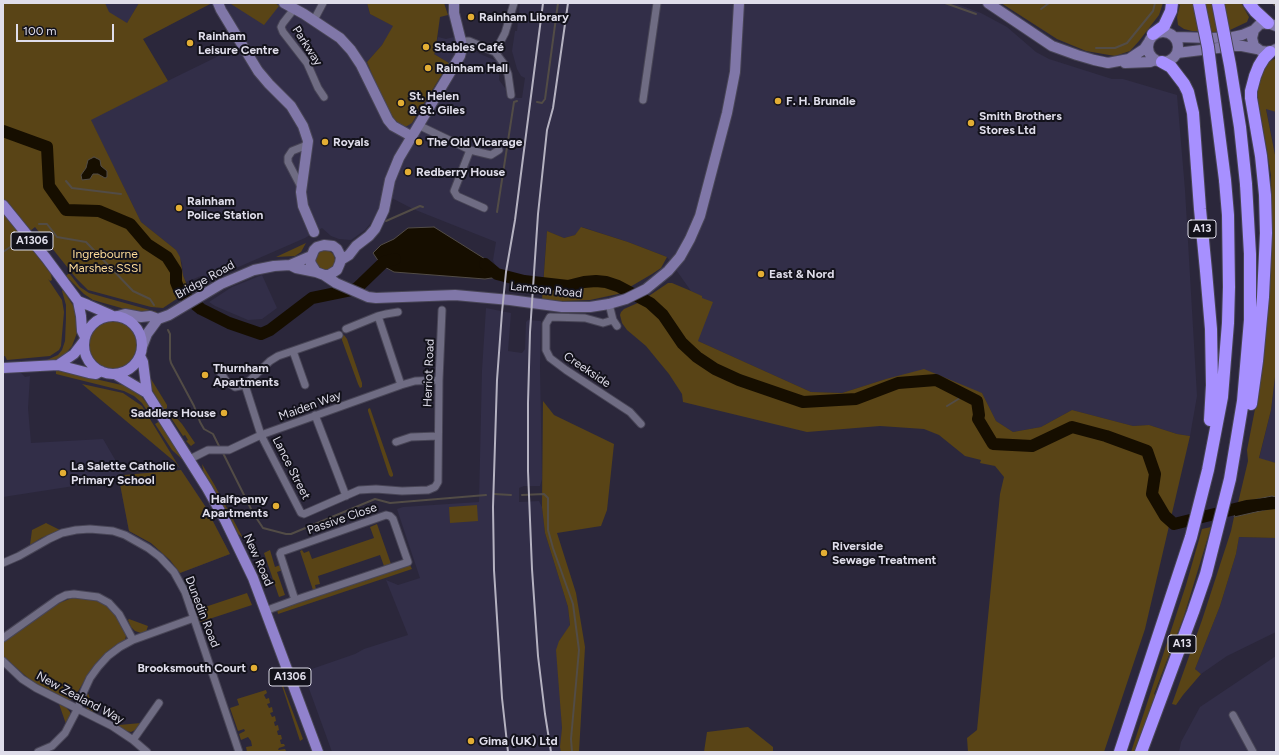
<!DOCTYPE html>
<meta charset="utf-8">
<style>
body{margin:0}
#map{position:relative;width:1279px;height:755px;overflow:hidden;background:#2b273b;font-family:Figtree,sans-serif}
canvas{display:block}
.frame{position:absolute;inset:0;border:4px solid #dfddea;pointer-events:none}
.scale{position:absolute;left:16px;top:24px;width:98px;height:18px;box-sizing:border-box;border:2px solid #dfddea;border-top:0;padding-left:5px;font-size:12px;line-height:14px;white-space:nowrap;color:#dfddea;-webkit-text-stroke:3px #13121b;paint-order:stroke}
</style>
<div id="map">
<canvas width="1279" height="755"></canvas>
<div class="frame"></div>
<div class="scale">100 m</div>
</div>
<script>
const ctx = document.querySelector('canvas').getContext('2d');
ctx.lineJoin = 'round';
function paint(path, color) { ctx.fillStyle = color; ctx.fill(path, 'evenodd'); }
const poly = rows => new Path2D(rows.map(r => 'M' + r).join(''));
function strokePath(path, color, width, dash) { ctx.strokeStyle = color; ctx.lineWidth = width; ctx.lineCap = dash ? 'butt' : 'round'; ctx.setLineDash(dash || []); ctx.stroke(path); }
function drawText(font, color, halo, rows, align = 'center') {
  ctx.font = font + ' Figtree,sans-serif'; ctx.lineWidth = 4; ctx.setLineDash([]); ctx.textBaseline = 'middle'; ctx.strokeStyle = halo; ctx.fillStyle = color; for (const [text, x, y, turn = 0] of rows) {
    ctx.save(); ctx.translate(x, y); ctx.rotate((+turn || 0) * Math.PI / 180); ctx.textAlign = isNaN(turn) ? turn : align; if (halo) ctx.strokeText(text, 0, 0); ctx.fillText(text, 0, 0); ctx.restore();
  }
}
const built = poly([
 [55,3,139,3,116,42],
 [212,3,367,3,370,14,394,26,382,45,367,62,412,123,449,63,434,54,438,37,446,39,454,37,468,49,497,61,499,67,499,80,511,96,518,98,522,98,525,78,521,76,517,69,512,51,515,31,517,31,520,3,954,3,981,13,1007,27,1036,52,1049,59,1112,79,1123,79,1177,95,1185,190,1197,396,1190,436,1177,434,1149,425,1133,426,1072,410,1041,427,1013,432,996,421,982,393,886,379,842,393,811,392,698,341,701,296,691,291,667,257,628,242,582,227,575,235,564,238,547,231,543,282,513,280,499,273,493,260,496,242,413,209,384,194,375,218,365,230,351,240,339,239,331,236,322,228,305,238,211,279,201,276,186,282,183,275,182,263,176,250,141,222,90,119,237,47,215,12],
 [1266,108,1276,112,1276,159,1273,144],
 [262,275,277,308,262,319,248,320,215,306,209,302,232,287],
 [486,308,511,313,508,351,522,353,525,349,526,322,528,320,541,321,540,367,542,479,540,486,524,486,519,488,519,502,539,501,542,507,545,533,568,607,570,626,559,641,562,728,561,752,332,752,303,672,355,654,364,649,408,635,386,580,398,585,420,578,397,509,403,507,479,502,482,370],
 [1276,369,1276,463,1259,459,1271,410],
 [21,373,25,377,30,376,28,408,31,443,103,439,124,475,181,470,205,506,230,554,180,573,170,560,151,543,129,531,119,479,3,497,3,374],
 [1239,537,1276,538,1276,632,1227,656,1201,674,1195,669,1220,606,1236,554],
 [1276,656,1276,752,1179,752,1181,742,1200,707]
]);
const green = poly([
 [3,3,105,3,109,12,127,23,139,3,212,3,143,39,168,81,91,120,141,222,176,250,180,257,183,275,188,288,178,294,178,298,163,308,151,307,88,290,76,278,35,227,23,237,51,274,52,280,50,281,48,279,62,300,64,312,61,346,59,350,50,356,7,360,5,356,3,356],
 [232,3,275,3,279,6,264,25,231,4],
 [367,3,444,3,448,15,440,17,436,46,434,50,436,51,434,54,449,63,418,113,412,123,407,126,400,127,391,120,367,62,382,45,393,26,370,14],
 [1001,3,1163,3,1159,15,1139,41,1130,51,1115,56,1086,51,1057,39],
 [1169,3,1241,3,1249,17,1247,22,1230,30,1214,32,1192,31,1184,29,1178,25,1177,17,1180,5],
 [1276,58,1276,112,1266,109,1276,160,1276,369,1271,410,1259,458,1276,463,1276,497,1242,501,1238,503,1248,461,1247,450,1257,399,1267,312,1272,239,1271,175,1257,94,1261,72,1267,63],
 [581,227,628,242,667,257,661,268,652,274,618,294,590,300,562,301,542,300,547,231,564,238,575,235],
 [306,243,301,252,295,256,276,257],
 '315 260a10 10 0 1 1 20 0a10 10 0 1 1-20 0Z',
 [69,273,80,287,89,293,157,312,157,313,149,314,139,313,93,300,84,294,66,276],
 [668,283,672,283,691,291,702,296,702,298,713,302,698,341,811,392,842,393,886,379,924,369,982,393,996,421,1013,432,1041,427,1072,410,1133,426,1149,425,1177,434,1190,436,1145,629,1104,752,968,752,967,738,977,730,1000,494,1004,477,995,466,980,463,981,460,965,456,939,435,924,429,880,426,807,432,683,402,682,394,669,374,646,346,627,330,622,323,620,315,621,312,624,309,640,302],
 [63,290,76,310,79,324,77,333,72,346,66,353,55,360,47,361,47,360,58,355,62,350,65,341,66,318,66,305,62,291],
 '88 344a25 25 0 1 1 50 0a25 25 0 1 1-50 0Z',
 [344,335,347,339,362,383,362,387,360,388,358,384,342,340,342,336],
 [147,368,151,379,167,405,167,408,164,410,151,388],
 [56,370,126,386,141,396,156,415,152,418,142,403,134,396,124,391,56,374],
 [82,384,123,393,142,406,181,470,205,506,230,554,180,573,170,560,151,543,129,531,119,479,124,475,181,470,175,462],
 [543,401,554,415,614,444,607,510,601,526,557,533,576,593,585,647,579,752,561,752,560,747,562,728,556,650,559,641,570,625,568,607,545,533,542,507],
 [370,408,393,474,393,476,391,477,389,475,368,411,368,409],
 [172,413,182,424,195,443,191,446,186,441,188,440,185,435,183,436,169,415],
 [160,421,186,462,185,462,172,450,155,424],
 [202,464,214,484,243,538,236,532,204,474],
 [477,505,478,521,450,523,449,507],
 [1276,508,1276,538,1239,537,1236,554,1220,606,1195,669,1201,674,1183,695,1176,705,1172,704,1202,620,1231,531,1234,517,1269,509],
 [46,523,60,530,41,538,30,545,32,530],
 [377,524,391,564,384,566,380,555,327,573,318,576,320,584,315,585,316,589,313,590,300,551,302,550,304,553,309,551,312,559,374,538,370,527],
 [1211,527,1184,616,1154,694,1156,695,1135,752,1131,752,1186,585,1202,529],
 [270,550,275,567,280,565,282,566,283,570,277,572,285,595,279,597,264,553],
 [410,565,412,569,278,614,277,610],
 [247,593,252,605,200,622,196,610],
 [80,597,96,600,107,605,116,614,126,632,126,636,125,640,109,651,89,673,74,698,68,701,34,683,5,658,3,655,3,641,54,605,72,598],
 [129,619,148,626,146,632,141,633,135,631,131,627,128,620],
 [281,683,282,683,303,739,300,741],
 [266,690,267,693,264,695,266,699,269,698,270,703,267,704,269,708,272,707,273,712,270,713,272,717,275,716,276,721,274,722,275,726,278,725,279,730,277,731,278,735,281,735,282,739,280,740,281,744,284,744,285,746,279,748,278,750,285,749,286,751,247,752,246,747,252,746,251,741,248,737,241,740,239,734,245,731,244,729,238,731,230,708,239,705,237,699],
 [88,693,95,713,87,709,85,705,84,700],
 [59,704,65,706,70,712,70,715,66,724],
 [141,723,137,729,131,732,126,731,119,727,119,725],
 [748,727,773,747,773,752,704,752,707,732]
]);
const water = poly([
 [94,157,100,160,101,166,107,171,107,177,105,178,98,174,93,174,90,179,82,180,81,175,86,168,88,160,94,157],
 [434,227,493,264,498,277,485,279,394,272,381,265,373,253,381,245,394,239,408,228,434,227],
 [1272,496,1276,497,1276,508,1269,509,1234,517,1238,503,1272,496]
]);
const stream = poly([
 [581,3,583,3],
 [945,3,976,14],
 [1273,3,1276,6],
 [1041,9,1049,3],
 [1096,48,1115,48,1127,43,1153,11,1155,3],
 [537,102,542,103,545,99,558,3],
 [66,181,72,188,121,194],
 [497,212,514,102,517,101],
 [386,221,420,206,423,207],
 [39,224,47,224,57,237,86,242,133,291,150,299,154,305],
 [3,252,16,243],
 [168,330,170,334,170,359,171,363,194,406,200,422,204,429,213,434,220,448],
 [947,406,965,395],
 [222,451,253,513,263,528,286,534,291,534,375,499,390,503,486,495],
 [494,494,511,495],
 [522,495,544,494,548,498,548,530,553,548,573,604,579,650,571,739,572,752]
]);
const river = poly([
 [3,131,47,147,49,186,66,210,99,211,130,224,147,244,167,257,176,271,176,282,180,292,201,309,229,323,261,334,270,330,312,298,356,289,384,262,395,259],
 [485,264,497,274,524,281,568,286,584,282,596,281,606,282,618,286,650,303,663,315,682,343,697,357,715,369,739,380,803,402,856,399,898,383,936,380,977,401,979,415,978,419,993,444,1032,446,1072,427,1106,436,1147,451,1155,474,1152,494,1165,516,1174,524,1247,506,1276,503]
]);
const street = poly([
 [294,9,283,23,281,27,283,32,307,63,318,88,324,97],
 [314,20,323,3],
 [461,41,469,41,495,52,504,64,508,74,511,95],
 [495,52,505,33,514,3],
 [643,100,657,3],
 [418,125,470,150,491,155,499,150],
 [470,150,454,191,457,196,484,208],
 [301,187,288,162,288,157,292,151,307,145],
 [609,304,613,320,617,326],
 [378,316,386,314,398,312],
 [613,320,603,323,585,318,550,317,546,324,546,350,550,358,566,370,630,412,641,424],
 [346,329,378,316,401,385],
 [339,335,278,356,270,361,245,385,261,435,301,513,304,514,359,490,376,489,402,491,428,490,435,487,438,482,439,380,442,310],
 [293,351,305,385],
 [219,370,226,381,235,387,245,385],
 [315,415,346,496],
 [396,442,411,437,438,436],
 [190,459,208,450,229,450,261,435,401,385,415,381,439,380],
 [3,563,19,556,49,539,62,533,76,530,90,529,113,531,125,535,148,548,160,557,174,572,185,592,239,752],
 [265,611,273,608,295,600,408,562,393,519,390,516,386,515,281,552,280,554,295,600],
 [3,638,58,599,66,595,74,594,98,597,109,603,119,614,133,640],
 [3,661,22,679,36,688,112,726,133,740,147,752],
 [1233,715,1253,752],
 [133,740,159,703],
 [38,752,52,746,65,733,78,708,84,691,90,678,98,667,108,656,120,647,133,640,194,618]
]);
const secondary = poly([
 [218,3,221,10,258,71,269,84,291,106,303,126,308,141,301,192,303,206,314,232],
 [284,3,304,14,340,38,351,50,361,65,388,120,393,126,411,136],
 [988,3,1052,46,1077,55,1094,60,1108,63,1129,59,1144,49,1148,43],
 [1276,26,1268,23,1260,24,1254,30,1252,38,1254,46,1261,51,1270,52,1276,49],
 '1148 47a15 15 0 1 1 30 0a15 15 0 1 1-30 0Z',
 [1175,37,1212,38,1233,37,1242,35,1254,30],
 [1177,53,1234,46,1242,46,1257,49],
 [1125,63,1150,62,1155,60],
 [341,260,349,255,356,246,369,236,375,229,384,210,390,180,399,158,460,56,462,48,461,41,454,13,454,3],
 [290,265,296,268,316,272,324,275,329,275,337,270,340,263,341,257,337,249,333,246,324,245,317,247,314,250,310,260,311,264,316,272],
 [324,275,336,283,368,297,376,298,455,295,510,300,562,307,590,307,609,304,626,299,646,289,668,271,680,257,690,239,700,216,727,113,735,72,739,3],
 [118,316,125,314,141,317,150,316,158,319],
 [142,347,147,334,158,319,169,315,221,284,254,270,274,266,290,265,311,256]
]);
const primary = poly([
 [3,205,46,258,78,301,81,316,82,331,85,337],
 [78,301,88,305,111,315],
 '84 345a29 29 0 1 1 58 0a29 29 0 1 1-58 0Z',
 [140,356,143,362,147,393,207,488,225,520,253,578,318,752],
 [58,365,74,354,84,341],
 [3,368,58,365,89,373,96,374,101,371],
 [115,374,147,393]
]);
const highway = poly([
 [1249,3,1255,11,1268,23],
 [1153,34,1164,26,1171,11,1172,3],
 [1162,62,1171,67,1184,84,1188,92,1193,113,1200,209,1206,271,1211,329,1212,385,1210,420],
 [1251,404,1257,361,1263,297,1266,233,1265,195,1261,156,1251,98,1251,91,1255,76,1259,66,1264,58,1270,52],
 [1120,752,1191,537,1208,470,1222,397,1228,323,1229,287,1228,215,1225,180],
 [1141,752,1193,612,1206,574,1230,479,1243,401,1250,320,1250,254,1246,184]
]);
const rail = poly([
 [508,752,502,698,494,570,493,507,497,380,502,312,506,272,515,220,543,3],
 [551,752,545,714,538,656,532,569,528,471,528,403,530,332,538,214,547,130,553,108,568,3]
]);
const highwayBridge = poly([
 [1199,3,1208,47,1225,180],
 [1218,3,1230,65,1240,127,1246,184]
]);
const markers = [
 [471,17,4,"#e3ae34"],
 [190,43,4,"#e3ae34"],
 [426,47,4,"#e3ae34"],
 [428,68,4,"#e3ae34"],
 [778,101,4,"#e3ae34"],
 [401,103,4,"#e3ae34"],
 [971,123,4,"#e3ae34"],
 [325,142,4,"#e3ae34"],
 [419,142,4,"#e3ae34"],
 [408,172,4,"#e3ae34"],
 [179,208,4,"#e3ae34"],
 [761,274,4,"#e3ae34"],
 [205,375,4,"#e3ae34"],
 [224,413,4,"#e3ae34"],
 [63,473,4,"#e3ae34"],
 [276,506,4,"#e3ae34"],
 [824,553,4,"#e3ae34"],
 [254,668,4,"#e3ae34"],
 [471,741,4,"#e3ae34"]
];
const shields = [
 [1202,229,28],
 [32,241,42],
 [1182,644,28],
 [290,677,42]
];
const shieldNames = [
 ["A13",1202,229],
 ["A1306",32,241],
 ["A13",1182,644],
 ["A1306",290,677]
];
const poiNames = [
 ["Rainham Library",479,17],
 ["Rainham",198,36],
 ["Leisure Centre",198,50],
 ["Stables Café",434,47],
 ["Rainham Hall",436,68],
 ["St. Helen",409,96],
 ["& St. Giles",409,110],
 ["F. H. Brundle",786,101],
 ["Smith Brothers",979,116],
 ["Stores Ltd",979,130],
 ["Royals",333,142],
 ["The Old Vicarage",427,142],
 ["Redberry House",416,172],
 ["Rainham",187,201],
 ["Police Station",187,215],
 ["East & Nord",769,274],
 ["Thurnham",213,368],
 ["Apartments",213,382],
 ["Saddlers House",216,413,"right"],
 ["La Salette Catholic",71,466],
 ["Primary School",71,480],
 ["Halfpenny",268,499,"right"],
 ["Apartments",268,513,"right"],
 ["Riverside",832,546],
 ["Sewage Treatment",832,560],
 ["Brooksmouth Court",246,668,"right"],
 ["Gima (UK) Ltd",479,741]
];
const streetNames = [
 ["Parkway",307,46,57],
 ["Bridge Road",205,280,-29],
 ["Lamson Road",546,290,6],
 ["Creekside",587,370,34],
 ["Herriot Road",429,373,-88],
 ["Maiden Way",310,406,-20],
 ["Lance Street",291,468,63],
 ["Passive Close",342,519,-19],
 ["New Road",258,560,66],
 ["Dunedin Road",202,612,69],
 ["New Zealand Way",80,698,28]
];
const parkNames = [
 ["Ingrebourne",105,254],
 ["Marshes SSSI",105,268]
];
paint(built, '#322e48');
paint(green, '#594416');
paint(water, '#160e00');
strokePath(water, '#524c46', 1);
strokePath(stream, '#524c46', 2);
strokePath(river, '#160e00', 12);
strokePath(street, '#484556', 9);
strokePath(secondary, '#484556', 12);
strokePath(primary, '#484556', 12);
strokePath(highway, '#484556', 14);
strokePath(street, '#6f6c83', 7);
strokePath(secondary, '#8077a8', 10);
strokePath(primary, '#9182cd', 10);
strokePath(highway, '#a790ff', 12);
strokePath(rail, '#b5b2c1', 2);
strokePath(highwayBridge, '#484556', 14, []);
strokePath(highwayBridge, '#a790ff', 12);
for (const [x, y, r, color] of markers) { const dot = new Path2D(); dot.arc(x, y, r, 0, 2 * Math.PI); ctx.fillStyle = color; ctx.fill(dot); strokePath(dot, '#13121b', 1.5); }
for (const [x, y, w] of shields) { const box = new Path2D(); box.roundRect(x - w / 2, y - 9, w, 18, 3); ctx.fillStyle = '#13121b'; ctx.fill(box); strokePath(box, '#dfddea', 1); }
drawText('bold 11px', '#dfddea', null, shieldNames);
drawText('bold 12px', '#dfddea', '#13121b', poiNames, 'left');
drawText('12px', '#dfddea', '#13121b', streetNames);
drawText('12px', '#fddb98', '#13121b', parkNames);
</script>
